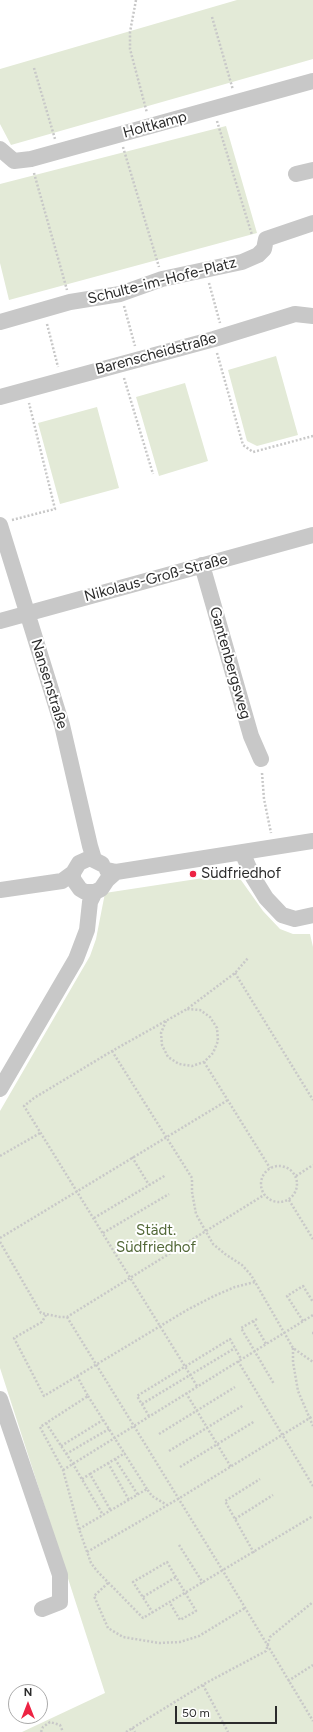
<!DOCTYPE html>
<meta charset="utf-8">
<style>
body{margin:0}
#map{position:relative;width:313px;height:1732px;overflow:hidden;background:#fff;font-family:Figtree,sans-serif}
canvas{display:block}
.north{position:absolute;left:8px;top:1684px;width:40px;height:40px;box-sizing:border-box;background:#fff;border:1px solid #aaa;border-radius:50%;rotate:0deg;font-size:11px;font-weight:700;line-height:16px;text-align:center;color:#2b2b2b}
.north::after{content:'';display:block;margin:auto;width:14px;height:18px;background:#ed2343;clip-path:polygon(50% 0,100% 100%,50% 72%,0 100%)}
.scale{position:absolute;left:175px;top:1706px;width:102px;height:18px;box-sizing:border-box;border:2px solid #2b2b2b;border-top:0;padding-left:5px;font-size:12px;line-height:14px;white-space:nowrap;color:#2b2b2b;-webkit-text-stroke:3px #fff;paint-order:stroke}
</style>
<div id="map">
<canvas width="313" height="1732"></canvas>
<div class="north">N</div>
<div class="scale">50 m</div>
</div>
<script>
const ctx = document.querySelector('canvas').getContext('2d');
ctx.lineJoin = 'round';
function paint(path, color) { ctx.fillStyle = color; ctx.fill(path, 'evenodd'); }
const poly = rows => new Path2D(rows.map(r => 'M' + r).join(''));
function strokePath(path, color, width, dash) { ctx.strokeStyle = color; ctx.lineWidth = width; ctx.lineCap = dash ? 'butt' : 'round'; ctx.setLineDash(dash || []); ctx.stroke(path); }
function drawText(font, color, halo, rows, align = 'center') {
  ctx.font = font + ' Figtree,sans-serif'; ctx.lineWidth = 4; ctx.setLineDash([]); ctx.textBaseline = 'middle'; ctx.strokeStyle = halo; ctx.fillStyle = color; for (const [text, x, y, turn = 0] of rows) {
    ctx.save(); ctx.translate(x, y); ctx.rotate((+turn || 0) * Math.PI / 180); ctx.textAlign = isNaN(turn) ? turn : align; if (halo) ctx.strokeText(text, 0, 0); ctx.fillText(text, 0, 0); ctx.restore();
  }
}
const green = poly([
 [237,0,313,0,313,59,11,145,0,124,0,69],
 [226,126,257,233,9,300,0,263,0,184],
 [276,356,298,435,257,446,247,441,228,370],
 [185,383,208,461,159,476,136,397],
 [97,407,119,488,60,504,38,423],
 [236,873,263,911,280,929,293,934,310,934,313,947,313,1732,22,1732,105,1693,0,1368,0,1111,90,956,96,939,105,893]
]);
const path = poly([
 [136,0,130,32,130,49,147,113],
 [212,17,233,90],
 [34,68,55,139],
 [217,121,252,235],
 [123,147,159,267],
 [34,173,67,290],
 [209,283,220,323],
 [124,306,135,346],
 [47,324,58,367],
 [217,353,243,445,253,452,313,436],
 [124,378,153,474],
 [12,520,55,509,29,403],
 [262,773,264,799,271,833],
 [235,973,313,1100],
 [166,1021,161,1033,162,1045,168,1057,179,1064,192,1066,204,1062,213,1053,218,1041,217,1028,210,1017,200,1010,187,1009],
 [112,1051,192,1178,192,1192,196,1214,213,1244,225,1254,242,1265,251,1275,293,1348,313,1362],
 [204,1062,270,1168],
 [0,1156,40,1133],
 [132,1157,149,1185],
 '261 1184a18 18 0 1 1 36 0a18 18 0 1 1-36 0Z',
 [296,1176,313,1165],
 [289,1200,313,1239],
 [94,1218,166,1175],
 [103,1233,169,1194],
 [0,1238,228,1100],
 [0,1242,41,1313,60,1317,67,1317,264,1195],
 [46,1315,42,1322,14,1338,44,1396,187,1310,214,1296,235,1287,255,1282],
 [67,1317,223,1571,313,1721],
 [257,1319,241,1328,274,1384],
 [253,1321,266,1344],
 [303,1321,287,1296,303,1286,313,1302],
 [312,1333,313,1333],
 [293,1348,293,1362,298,1391,313,1426],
 [238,1361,313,1486],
 [77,1376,88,1396,40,1427,63,1470,79,1529,91,1563,97,1571,143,1618,313,1516],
 [197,1386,24,1106,34,1098,112,1051,187,1009,235,973,248,958],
 [186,1393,231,1467],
 [88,1396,147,1489],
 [142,1404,235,1348],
 [149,1416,137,1396,230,1339,241,1359],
 [46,1423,73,1464,103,1515],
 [159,1434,235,1387],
 [61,1446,103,1420],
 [169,1451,244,1405],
 [66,1454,109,1429],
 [115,1459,138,1495],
 [108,1463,129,1500],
 [180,1467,255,1421],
 [63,1470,313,1315],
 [90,1474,125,1453],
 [82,1479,90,1474,111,1511],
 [235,1519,273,1495],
 [79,1529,147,1489,152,1496,167,1505],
 [179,1545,203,1583],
 [87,1552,178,1499,313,1416],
 [254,1553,225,1501,260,1479],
 [108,1583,94,1596,108,1628,123,1637,159,1643,180,1642,199,1636,245,1608],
 [143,1597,176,1577],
 [153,1613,133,1582,167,1562,196,1611,180,1620,170,1603],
 [288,1681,313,1665],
 [203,1685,228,1732],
 [132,1728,135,1732],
 [41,1732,43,1727,50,1722,60,1725,63,1732],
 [126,1732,204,1684,266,1651,270,1637,313,1602]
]);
const minor = poly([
 [0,149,14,161,31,159,313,81],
 [296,174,313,170],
 [0,322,70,302,120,294,162,279,242,262,258,255,264,249,266,239,313,223],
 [0,397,214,339,295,314,313,316],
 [0,525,62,725,90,846,94,859],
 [202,565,251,736,261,759],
 [0,621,313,535],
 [242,852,253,877,266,898,282,915,295,919,313,915],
 [102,864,90,858,79,863,73,873,73,879,80,889,85,892,95,892,101,889,107,880,116,872],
 [107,870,116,872,313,841],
 [0,890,62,881,73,873],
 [0,1089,76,959,87,930,90,902,95,892],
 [0,1399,60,1575,60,1602,42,1609]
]);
const markers = [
 [193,874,4,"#ed2343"]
];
const streetNames = [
 ["Holtkamp",155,125,-15],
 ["Schulte-im-Hofe-Platz",162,281,-14],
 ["Barenscheidstraße",156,354,-15],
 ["Nikolaus-Groß-Straße",156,578,-15],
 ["Gantenbergsweg",230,663,74],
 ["Nansenstraße",49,684,73]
];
const poiNames = [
 ["Südfriedhof",201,874]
];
const parkNames = [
 ["Städt.",156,1231],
 ["Südfriedhof",156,1248]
];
paint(green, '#e3ead7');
strokePath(path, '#c8c8c8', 2.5, [2, 2]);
strokePath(minor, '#c8c8c8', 16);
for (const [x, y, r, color] of markers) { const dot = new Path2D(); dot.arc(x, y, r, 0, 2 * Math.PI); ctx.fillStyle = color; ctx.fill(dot); strokePath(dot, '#fff', 1.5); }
drawText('15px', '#2b2b2b', '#fff', streetNames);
drawText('15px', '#2b2b2b', '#fff', poiNames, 'left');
drawText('15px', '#526837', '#fff', parkNames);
</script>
